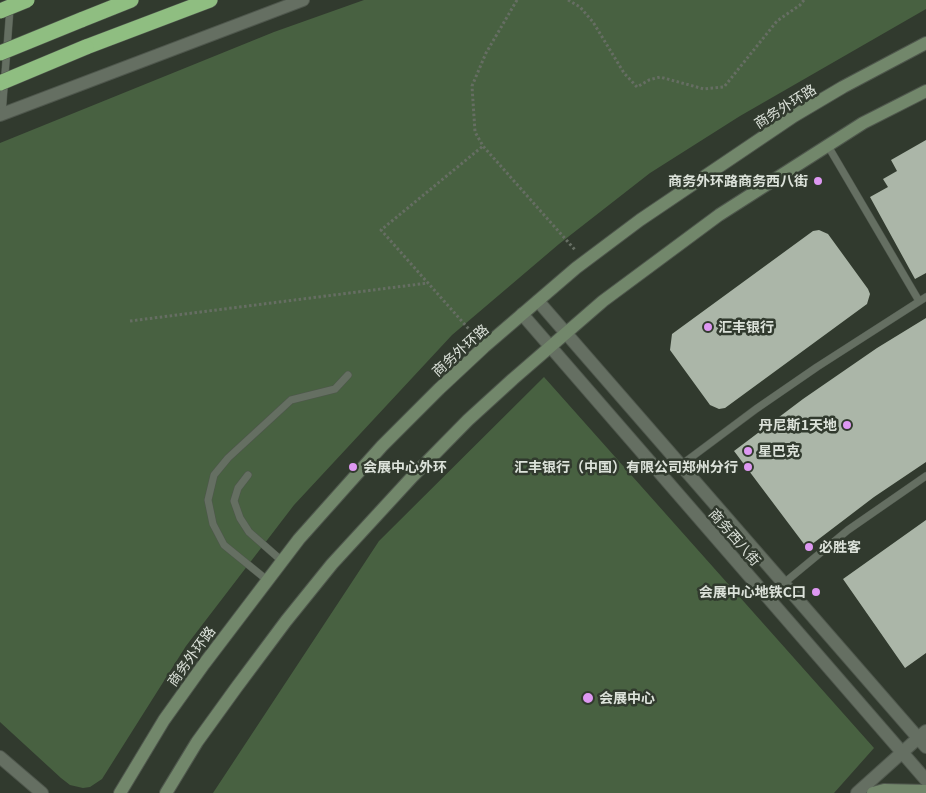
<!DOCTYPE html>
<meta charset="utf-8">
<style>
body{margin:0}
canvas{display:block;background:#313a2e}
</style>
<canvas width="926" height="793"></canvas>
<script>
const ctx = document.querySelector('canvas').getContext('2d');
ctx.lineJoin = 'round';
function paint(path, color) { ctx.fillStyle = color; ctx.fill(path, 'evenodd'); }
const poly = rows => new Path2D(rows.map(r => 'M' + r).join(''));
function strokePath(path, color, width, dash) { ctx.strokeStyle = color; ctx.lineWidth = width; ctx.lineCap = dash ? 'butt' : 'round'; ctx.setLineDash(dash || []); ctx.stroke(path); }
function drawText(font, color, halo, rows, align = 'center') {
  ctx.font = font + ' Georgia,"Noto Sans SC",serif'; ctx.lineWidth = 5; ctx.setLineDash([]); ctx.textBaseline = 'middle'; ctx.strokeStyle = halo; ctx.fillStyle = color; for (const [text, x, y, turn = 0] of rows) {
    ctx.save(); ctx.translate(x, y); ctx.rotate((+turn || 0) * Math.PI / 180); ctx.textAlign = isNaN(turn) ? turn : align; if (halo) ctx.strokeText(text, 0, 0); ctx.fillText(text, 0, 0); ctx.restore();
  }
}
const green = poly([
 [364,0,926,0,926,9,740,116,650,173,559,244,452,335,294,505,186,646,102,779,90,787,83,788,70,785,61,778,0,722,0,143,274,32],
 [544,377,874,748,834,793,213,793,379,541]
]);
const building = poly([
 [926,140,926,273,915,279,870,197,888,187,883,179,897,171,891,160],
 [819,230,828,234,868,289,870,294,867,304,725,408,719,409,710,405,670,350,672,334,813,231],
 [926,318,926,462,874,497,807,548,734,451,803,399,877,348],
 [926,520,926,653,905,668,843,579]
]);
const path = poly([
 [517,0,486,53,472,86,475,132,483,146,576,251],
 [568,0,580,7,593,22,624,73,637,87,649,80,660,77,704,89,724,87,777,21,800,5,804,0],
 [130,321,428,283],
 [475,336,381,230,483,146]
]);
const lane = poly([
 [2,114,10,8],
 [828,146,919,301],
 [681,465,756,409,817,367,926,297],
 [248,475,238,488,234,501,240,518,249,532,282,561],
 [267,580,224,545,213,524,208,500,214,475,228,458,291,400,335,389,348,375],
 [784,583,848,530,926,476]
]);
const street = poly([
 [0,115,303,0],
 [538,301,926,747],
 [522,314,926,780],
 [0,757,42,793],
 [857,793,926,731]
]);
const secondary = poly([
 [120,793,164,720,204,664,299,539,382,446,439,389,484,347,576,268,640,220,794,116,843,87,926,43],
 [166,793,197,742,236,688,286,621,332,564,413,476,468,420,513,379,603,301,719,215,863,123,926,91],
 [873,793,884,790,926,791]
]);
const highway = poly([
 [81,20,131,0],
 [86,47,210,0]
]);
const highwayBridge = poly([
 [0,11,27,0],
 [0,53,81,20],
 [0,83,86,47]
]);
const markers = [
 [818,181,5,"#de98f2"],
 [708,327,5,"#de98f2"],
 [847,425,5,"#de98f2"],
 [748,451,5,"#de98f2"],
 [353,467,5,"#de98f2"],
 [748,467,5,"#de98f2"],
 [809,547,5,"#de98f2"],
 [816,592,5,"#de98f2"],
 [588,698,6,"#de98f2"]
];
const streetNames = [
 ["商务外环路",785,106,-32],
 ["商务外环路",460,350,-42],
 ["商务西八街",735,537,49],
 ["商务外环路",191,656,-54]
];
const poiNames = [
 ["商务外环路商务西八街",808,181,"right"],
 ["汇丰银行",718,327],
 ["丹尼斯1天地",837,425,"right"],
 ["星巴克",758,451],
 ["会展中心外环",363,467],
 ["汇丰银行（中国）有限公司郑州分行",738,467,"right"],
 ["必胜客",819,547],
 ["会展中心地铁C口",806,592,"right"],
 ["会展中心",599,698]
];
paint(green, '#486141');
paint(building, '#abb6a8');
strokePath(lane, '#4f574d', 8);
strokePath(street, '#4f574d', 14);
strokePath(secondary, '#4f574d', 14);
strokePath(highway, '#4f574d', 16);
strokePath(path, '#666e63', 3, [2.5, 2.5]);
strokePath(lane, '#656f62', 7);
strokePath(street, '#656f62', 12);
strokePath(secondary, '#72876b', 12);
strokePath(highway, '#8fbe81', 15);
strokePath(highwayBridge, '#4f574d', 16, []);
strokePath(highwayBridge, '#8fbe81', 15);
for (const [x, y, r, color] of markers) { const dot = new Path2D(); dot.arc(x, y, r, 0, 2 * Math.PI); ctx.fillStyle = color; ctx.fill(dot); strokePath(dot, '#313a2e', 2); }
drawText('14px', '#dce2da', '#313a2e', streetNames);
drawText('bold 14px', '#dce2da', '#313a2e', poiNames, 'left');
</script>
